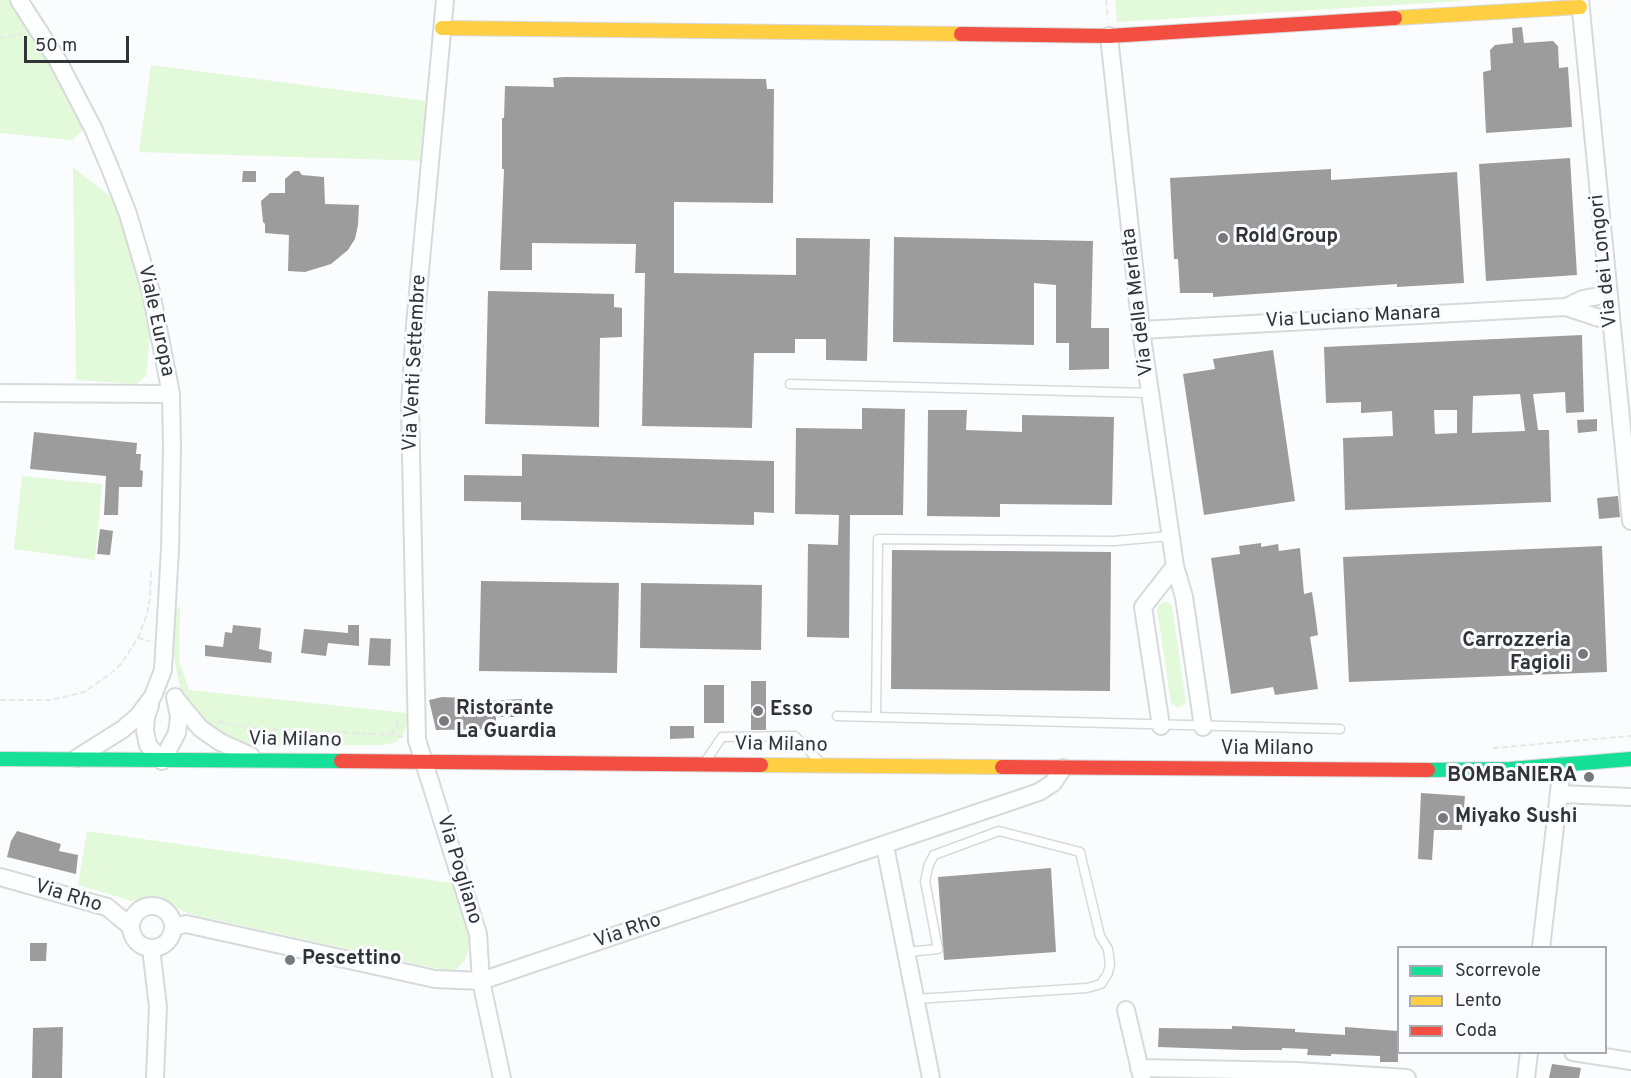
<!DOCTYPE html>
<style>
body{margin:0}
#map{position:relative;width:1631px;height:1078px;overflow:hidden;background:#fbfcfd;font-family:Overpass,sans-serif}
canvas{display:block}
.legend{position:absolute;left:1397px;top:946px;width:210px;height:108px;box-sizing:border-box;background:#fafbfe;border:2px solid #aaabae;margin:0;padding:8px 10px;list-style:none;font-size:18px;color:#323336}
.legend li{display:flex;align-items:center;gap:12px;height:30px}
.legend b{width:30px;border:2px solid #aaabae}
.scale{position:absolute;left:24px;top:36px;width:105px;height:27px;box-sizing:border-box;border:3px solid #323336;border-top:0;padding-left:8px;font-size:18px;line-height:21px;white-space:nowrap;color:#323336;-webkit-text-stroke:4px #fafbfe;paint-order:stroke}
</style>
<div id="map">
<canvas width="1631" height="1078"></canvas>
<ul class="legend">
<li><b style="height:8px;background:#16e098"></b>Scorrevole</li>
<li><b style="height:8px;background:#ffcf43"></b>Lento</li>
<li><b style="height:8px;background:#f24e42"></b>Coda</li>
</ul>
<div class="scale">50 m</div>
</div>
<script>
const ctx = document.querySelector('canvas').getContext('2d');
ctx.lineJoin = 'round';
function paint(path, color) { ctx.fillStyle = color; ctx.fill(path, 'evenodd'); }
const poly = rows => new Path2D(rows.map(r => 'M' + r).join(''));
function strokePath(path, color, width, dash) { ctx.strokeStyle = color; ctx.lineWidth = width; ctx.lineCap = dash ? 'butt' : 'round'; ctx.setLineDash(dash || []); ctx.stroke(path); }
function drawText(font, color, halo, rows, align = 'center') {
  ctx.font = font + ' Overpass,sans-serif'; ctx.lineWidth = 6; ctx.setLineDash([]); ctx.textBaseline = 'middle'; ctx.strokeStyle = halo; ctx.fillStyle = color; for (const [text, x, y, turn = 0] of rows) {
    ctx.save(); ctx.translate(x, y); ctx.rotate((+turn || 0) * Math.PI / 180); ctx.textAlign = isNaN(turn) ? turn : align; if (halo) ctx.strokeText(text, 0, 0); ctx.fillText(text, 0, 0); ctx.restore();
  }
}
const green = poly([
 [0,0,10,0,39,39,85,128,72,140,0,133],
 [1115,0,1461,0,1461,1,1117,22],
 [151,65,425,101,425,161,139,152],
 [73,167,116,201,151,322,146,376,136,384,76,380],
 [22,476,102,484,95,560,14,549],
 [1164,602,1168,602,1172,606,1186,702,1178,708,1171,703,1157,609,1158,605],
 [180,606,179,660,189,690,407,713,408,721,404,733,396,742,383,745,245,746,214,731,184,698,179,686,173,649,173,614],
 [87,831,452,883,462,907,466,927,469,946,466,958,461,965,454,971,443,970,189,914,160,899,135,902,78,885]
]);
const building = poly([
 [1522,27,1524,43,1553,41,1558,46,1559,68,1568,67,1572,127,1486,133,1483,72,1491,70,1490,50,1495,45,1513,43,1512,28],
 [564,77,766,79,767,89,774,89,773,203,674,202,674,273,796,275,796,238,870,239,867,361,826,360,826,339,795,339,795,353,754,353,752,428,642,426,645,273,635,273,636,244,532,243,532,270,500,270,504,169,502,169,502,118,504,118,505,86,554,87,553,78],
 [1570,158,1577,275,1486,281,1479,164],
 [1331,169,1331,180,1457,172,1464,283,1397,287,1397,284,1213,297,1213,293,1180,293,1178,259,1174,259,1170,178],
 [243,171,256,171,256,182,242,182],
 [294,171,299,171,302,175,324,177,325,204,359,205,358,225,355,239,348,250,331,264,305,272,288,271,289,235,265,233,265,224,263,222,261,201,270,193,285,193,285,179],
 [894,237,1093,241,1091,328,1109,328,1109,369,1069,370,1069,343,1056,343,1056,285,1034,283,1034,345,893,342],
 [488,291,614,294,614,307,622,308,622,337,600,338,599,427,485,424],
 [1582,335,1584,412,1566,413,1565,392,1533,394,1538,430,1549,430,1551,502,1345,510,1343,438,1393,436,1392,411,1361,413,1361,402,1326,403,1324,347],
 [1520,394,1525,431,1472,433,1473,396],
 [1434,410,1457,410,1457,433,1435,434],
 [1273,350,1295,501,1204,515,1183,374,1215,369,1213,359],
 [862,408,905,409,903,515,850,515,849,638,807,637,808,544,838,545,839,515,795,514,796,428,862,429],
 [928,410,967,410,966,430,1022,432,1022,415,1114,417,1112,505,1000,504,1000,517,927,516],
 [1597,419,1597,431,1578,433,1577,420],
 [34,432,137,443,136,454,141,454,140,470,143,471,142,487,119,487,118,515,104,515,106,476,30,469],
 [522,454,774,461,774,513,754,512,754,525,521,520,521,502,464,501,464,475,522,476],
 [1618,496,1620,517,1599,519,1597,498],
 [100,529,113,531,110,555,97,554],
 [1261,543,1261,547,1278,544,1279,551,1300,548,1304,594,1312,592,1315,612,1318,635,1310,637,1318,689,1275,695,1273,687,1231,694,1211,558,1240,554,1239,546],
 [1602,546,1607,672,1349,682,1343,557],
 [892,550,1111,552,1110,691,891,689],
 [481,581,619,583,617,673,479,671],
 [641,583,762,585,761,650,640,648],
 [233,625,261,628,259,649,272,652,271,663,205,656,205,645,223,647,225,632,232,633],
 [348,625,359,625,359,646,328,643,326,656,301,653,304,629,348,633],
 [370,638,391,639,390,666,368,665],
 [751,681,766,681,766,730,751,730],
 [704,685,724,685,724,723,704,723],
 [442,697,464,698,465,702,522,699,522,717,496,717,496,725,489,725,489,729,436,730,429,700],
 [670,726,694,726,694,738,670,739],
 [1421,793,1465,796,1462,830,1434,830,1432,860,1418,859],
 [17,831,61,844,59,851,78,855,76,874,7,857,11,841],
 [1051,868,1056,952,944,960,938,877],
 [30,943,47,943,46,961,30,961],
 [1232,1026,1295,1029,1295,1032,1345,1035,1345,1027,1398,1031,1398,1062,1380,1062,1380,1056,1331,1054,1331,1056,1307,1055,1308,1049,1282,1048,1282,1050,1242,1050,1158,1047,1159,1028,1232,1029],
 [63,1027,62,1078,32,1078,33,1028],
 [1552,1064,1581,1068,1579,1078,1549,1078]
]);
const path = poly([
 [1106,0,1108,19],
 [0,38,23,34],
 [138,638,150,641],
 [179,671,182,683],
 [0,700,51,700,68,696,84,692,110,674,121,664,138,638,147,614,150,599,151,572,153,569],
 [218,721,246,728,391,735,403,737],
 [392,734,400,718],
 [1493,748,1631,736]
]);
const lane = poly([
 [790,384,1150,393],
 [837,716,1340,729],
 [876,717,878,539,1114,541,1170,536],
 [707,759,722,737,795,736,819,761],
 [907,952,938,949,925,881,929,864,934,855,999,831,1080,852,1100,936,1108,949,1110,964,1108,973,1101,984,1087,988,916,999]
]);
const street = poly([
 [19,0,58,61,93,128,110,168,128,214,151,292,171,394,172,447,170,550,163,670,153,696,138,716,123,729,77,758],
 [445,0,415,325,410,406,417,740,478,934,481,981,502,1078],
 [1580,0,1631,521],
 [1109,36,1141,330,1175,566,1184,597,1203,727],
 [1566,307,1611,322],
 [1141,330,1566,307,1583,299,1609,294],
 [0,393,171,394],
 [177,700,200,728,220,742,251,756],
 [150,705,146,717,145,731,148,745,162,761,177,733,179,717,175,697],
 [1161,726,1143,607,1175,566],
 [1560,794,1631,797],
 [885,846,931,1078],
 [0,877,107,907,130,926],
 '131 927a21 21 0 1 1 42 0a21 21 0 1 1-42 0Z',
 [173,927,186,924,435,979,481,981,1039,792,1053,783,1063,768],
 [151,948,158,1007,155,1078],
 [1541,948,1562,766],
 [1126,1010,1142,1078],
 [1573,1052,1631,1061],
 [1139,1068,1297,1071,1407,1078],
 [1526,1078,1529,1052]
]);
const fast = poly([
 [0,759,341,761],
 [1428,770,1510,769,1631,759]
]);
const slow = poly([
 [1395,18,1580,7],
 [442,28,961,34],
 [761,765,1002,767]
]);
const jam = poly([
 [961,34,1109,36,1395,18],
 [341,761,761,765],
 [1002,767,1428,770]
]);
const markers = [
 [1223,238,6,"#78797c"],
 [1583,654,6,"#78797c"],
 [758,711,6,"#78797c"],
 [444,721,6,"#78797c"],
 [1589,777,6,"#78797c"],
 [1443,818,6,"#78797c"],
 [290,960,6,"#78797c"]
];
const poiNames = [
 ["Rold Group",1235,238],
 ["Carrozzeria",1571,642,"right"],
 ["Fagioli",1571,665,"right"],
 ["Ristorante",456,710],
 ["La Guardia",456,733],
 ["Esso",770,711],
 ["BOMBaNIERA",1577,777,"right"],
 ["Miyako Sushi",1455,818],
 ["Pescettino",302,960]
];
const streetNames = [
 ["Via dei Longori",1605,261,-96],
 ["Via della Merlata",1139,302,-97],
 ["Via Luciano Manara",1353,318,-3],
 ["Viale Europa",155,321,78],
 ["Via Venti Settembre",416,363,-87],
 ["Via Milano",295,741,1],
 ["Via Milano",781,746,1],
 ["Via Milano",1267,750],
 ["Via Pogliano",458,870,73],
 ["Via Rho",68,897,17],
 ["Via Rho",628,932,-19]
];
paint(green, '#e2f9da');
paint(building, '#9c9c9c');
strokePath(lane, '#d8d9db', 11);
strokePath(street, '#d8d9db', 20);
strokePath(fast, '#d8d9db', 16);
strokePath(slow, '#d8d9db', 16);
strokePath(jam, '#d8d9db', 16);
strokePath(path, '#e7e8e8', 2, [6, 3]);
strokePath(lane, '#feffff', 8);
strokePath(street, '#feffff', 16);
strokePath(fast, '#16e098', 14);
strokePath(slow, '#ffcf43', 14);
strokePath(jam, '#f24e42', 14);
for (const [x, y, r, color] of markers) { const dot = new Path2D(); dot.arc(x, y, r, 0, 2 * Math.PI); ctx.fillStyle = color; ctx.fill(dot); strokePath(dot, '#fafbfe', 2); }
drawText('bold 20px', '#323336', '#fafbfe', poiNames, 'left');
drawText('20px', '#323336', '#fafbfe', streetNames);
</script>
